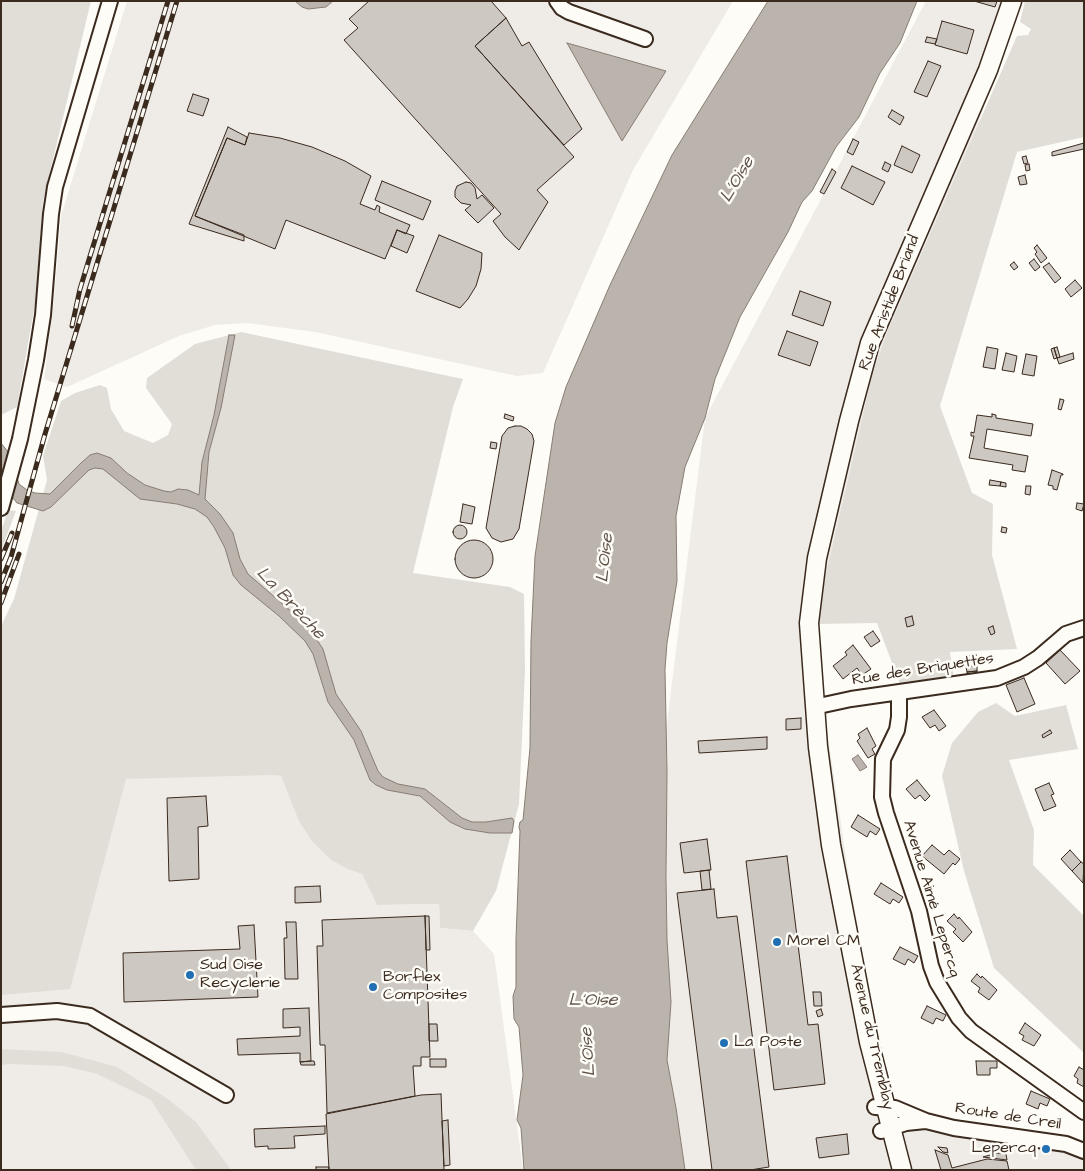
<!DOCTYPE html>
<meta charset="utf-8">
<style>
body{margin:0}
#map{position:relative;width:1085px;height:1171px;overflow:hidden;background:#fdfcf7;font-family:"Architects Daughter",sans-serif}
canvas{display:block}
.frame{position:absolute;inset:0;border:2px solid #3b2a1e;pointer-events:none}
</style>
<div id="map">
<canvas width="1085" height="1171"></canvas>
<div class="frame"></div>
</div>
<script>
const ctx = document.querySelector('canvas').getContext('2d');
ctx.lineJoin = 'round';
function paint(path, color) { ctx.fillStyle = color; ctx.fill(path, 'evenodd'); }
const poly = rows => new Path2D(rows.map(r => 'M' + r).join(''));
function strokePath(path, color, width, dash) { ctx.strokeStyle = color; ctx.lineWidth = width; ctx.lineCap = dash ? 'butt' : 'round'; ctx.setLineDash(dash || []); ctx.stroke(path); }
function drawText(font, color, halo, rows, align = 'center') {
  ctx.font = font + ' "Architects Daughter",sans-serif'; ctx.lineWidth = 5; ctx.setLineDash([]); ctx.textBaseline = 'middle'; ctx.strokeStyle = halo; ctx.fillStyle = color; for (const [text, x, y, turn = 0] of rows) {
    ctx.save(); ctx.translate(x, y); ctx.rotate((+turn || 0) * Math.PI / 180); ctx.textAlign = isNaN(turn) ? turn : align; if (halo) ctx.strokeText(text, 0, 0); ctx.fillText(text, 0, 0); ctx.restore();
  }
}
const built = poly([
 [127,1,733,1,633,170,543,373,517,376,315,332,247,323,215,325,179,336,67,387,44,379,54,300,61,216],
 [926,1,1015,1,979,122,816,624,825,717,848,871,888,1100,979,1126,1084,1144,1084,1170,685,1170,666,1060,671,1002,667,940,666,731,705,418],
 [1,744,281,776,350,870,362,874,377,905,439,904,440,928,473,931,494,954,523,1170,1,1170]
]);
const green = poly([
 [1,1,91,1,43,201,36,298,17,407,1,415],
 [1025,1,1084,1,1084,137,1017,152,940,406,972,493,993,504,992,555,1017,649,950,652,954,678,900,684,877,623,816,624,826,574,873,372,888,330,1017,36,1028,35,1031,29,1020,22],
 [241,332,463,379,453,407,413,573,510,587,524,594,525,671,519,804,496,891,473,931,440,928,439,904,377,905,362,874,350,870,331,860,312,841,299,821,281,776,271,775,126,779,70,989,1,995,1,626,14,599,47,480,43,456,61,401,75,393,100,385,107,388,111,409,124,431,153,443,168,435,172,424,146,388,147,378,195,344],
 [8,510,16,511,1,551,1,531],
 [996,703,1015,716,1066,705,1078,749,1009,760,1034,830,1033,865,1084,916,1084,1053,994,968,964,871,942,776,952,743,978,712],
 [1,1049,62,1052,117,1067,168,1099,196,1122,231,1170,196,1170,151,1100,97,1074,64,1066,9,1064,1,1065]
]);
const water = poly([
 [295,1,333,1,326,7,308,9,302,7,295,1],
 [768,1,917,1,900,43,880,73,859,117,836,147,812,191,802,202,788,232,740,317,715,379,705,418,685,467,676,516,677,581,667,643,665,669,667,772,666,877,667,940,671,1002,667,1060,676,1108,685,1170,524,1170,521,1128,517,1120,523,1075,519,1027,514,1019,513,996,516,987,516,939,520,831,519,827,520,822,523,820,530,748,531,641,535,556,555,423,566,387,610,285,672,155,768,1],
 [567,43,666,71,622,141,567,43],
 [229,335,235,335,221,408,209,452,205,499,220,514,233,533,240,559,248,574,307,625,323,649,336,694,361,731,378,771,383,777,398,784,425,789,462,818,472,822,486,822,512,818,514,821,512,833,490,833,465,829,450,822,420,796,387,790,376,785,370,780,354,740,328,702,313,654,305,641,279,616,241,585,233,575,225,548,214,527,207,517,195,509,177,504,140,499,103,469,95,468,89,470,51,507,43,511,17,503,9,493,4,481,1,464,1,443,9,453,19,484,27,490,35,493,50,494,81,463,90,455,97,453,111,458,127,473,145,485,164,491,171,492,178,489,188,490,199,495,202,462,214,415,229,335],
 [858,755,867,767,860,771,852,759,858,755]
]);
const building = poly([
 [369,1,491,1,506,18,475,46,574,157,537,190,548,202,519,250,505,237,493,221,501,214,344,40,358,28,349,19,369,1],
 [974,1,997,1,995,7,974,1],
 [506,18,522,46,529,42,582,129,564,145,475,46,506,18],
 [942,21,974,30,967,54,935,45,942,21],
 [927,37,937,39,935,44,925,42,927,37],
 [928,61,941,66,927,97,914,92,928,61],
 [193,94,209,99,203,116,187,111,193,94],
 [892,110,904,117,900,125,888,117,892,110],
 [228,127,247,137,245,145,227,138,195,216,244,235,244,241,189,224,228,127],
 [249,133,280,138,312,147,345,161,371,176,360,204,375,210,377,205,380,207,379,212,410,225,406,234,397,230,385,259,286,220,275,249,195,216,227,138,245,145,249,133],
 [853,139,859,142,853,155,847,152,853,139],
 [1084,143,1084,149,1052,156,1052,152,1084,143],
 [902,146,920,155,912,173,894,165,902,146],
 [1026,156,1028,163,1024,164,1022,157,1026,156],
 [885,162,891,165,888,172,882,169,885,162],
 [1029,164,1030,170,1026,171,1025,165,1029,164],
 [852,166,885,182,873,205,841,188,852,166],
 [832,169,836,172,824,194,820,192,832,169],
 [1025,175,1027,184,1020,185,1018,177,1025,175],
 [382,181,431,201,423,220,375,200,382,181],
 [466,182,471,183,475,188,477,199,482,195,494,208,478,223,465,210,471,205,461,203,455,197,455,191,457,186,466,182],
 [397,230,414,236,407,253,391,246,397,230],
 [439,235,482,253,481,269,476,286,468,299,460,308,416,291,439,235],
 [1037,245,1047,258,1041,263,1035,254,1037,252,1034,248,1037,245],
 [1034,259,1040,267,1035,271,1029,263,1034,259],
 [1014,262,1018,267,1014,270,1010,265,1014,262],
 [1049,263,1061,278,1055,283,1043,267,1049,263],
 [1075,280,1082,288,1071,297,1065,289,1075,280],
 [800,291,831,302,823,326,792,315,800,291],
 [787,331,818,342,810,366,778,355,787,331],
 [987,347,998,349,995,369,983,367,987,347],
 [1057,347,1060,357,1057,358,1054,348,1057,347],
 [1054,348,1057,358,1054,359,1051,349,1054,348],
 [1006,353,1017,356,1014,372,1002,370,1006,353],
 [1073,353,1074,359,1059,364,1057,358,1073,353],
 [1026,354,1037,356,1034,376,1022,374,1026,354],
 [1060,399,1064,400,1061,410,1058,409,1060,399],
 [505,414,514,417,513,421,504,418,505,414],
 [992,414,996,415,996,418,1033,424,1031,436,987,429,984,448,1028,456,1025,472,1012,470,1013,465,969,458,974,436,971,436,971,432,974,433,977,415,992,417,992,414],
 [515,426,521,426,527,429,532,434,534,441,519,529,513,539,501,542,492,538,486,528,502,436,508,428,515,426],
 [491,442,497,443,496,449,490,448,491,442],
 [1052,470,1063,474,1063,475,1061,475,1057,490,1053,489,1053,486,1048,485,1052,470],
 [990,480,1001,482,1000,486,989,485,990,480],
 [1001,482,1006,483,1006,487,1000,486,1001,482],
 [1026,486,1031,486,1030,495,1025,494,1026,486],
 [1077,503,1084,504,1082,511,1076,509,1077,503],
 [463,504,475,507,472,524,460,522,463,504],
 '453 532a7 7 0 1 1 14 0a7 7 0 1 1-14 0Z',
 [1002,527,1007,528,1006,533,1001,532,1002,527],
 '455 559a19 19 0 1 1 38 0a19 19 0 1 1-38 0Z',
 [912,616,914,625,907,627,905,618,912,616],
 [993,626,995,633,991,635,988,628,993,626],
 [873,631,880,641,871,647,864,637,873,631],
 [853,645,871,669,862,675,857,668,843,679,833,666,847,655,845,652,853,645],
 [1060,650,1080,671,1065,684,1046,663,1060,650],
 [976,655,976,660,966,661,965,656,976,655],
 [976,660,977,666,966,667,966,661,976,660],
 [977,666,977,671,967,672,966,667,977,666],
 [977,671,978,677,967,678,967,672,977,671],
 [1024,678,1035,704,1017,712,1006,685,1024,678],
 [934,710,946,726,939,731,935,725,930,728,922,717,934,710],
 [801,718,801,729,786,730,786,719,801,718],
 [867,728,876,746,872,749,875,754,868,758,857,741,860,738,858,734,867,728],
 [1050,730,1052,733,1043,738,1042,735,1050,730],
 [767,737,767,749,699,753,698,741,767,737],
 [917,780,930,796,925,801,920,795,915,799,906,789,917,780],
 [1049,783,1054,794,1051,795,1056,806,1044,811,1035,789,1049,783],
 [206,796,208,826,198,827,199,879,169,881,167,798,206,796],
 [858,815,880,829,876,835,870,831,867,837,851,827,858,815],
 [707,839,711,870,684,873,680,843,707,839],
 [932,845,944,855,949,850,960,859,955,865,953,863,944,874,922,856,932,845],
 [1070,850,1081,862,1072,871,1061,859,1070,850],
 [787,856,808,1025,818,1024,825,1084,774,1090,746,861,787,856],
 [1081,862,1084,864,1083,883,1072,871,1081,862],
 [709,870,711,889,702,890,700,871,709,870],
 [881,883,903,897,899,903,893,899,890,904,874,894,881,883],
 [320,886,321,902,295,903,295,887,320,886],
 [714,889,717,918,737,916,769,1167,750,1170,712,1170,677,893,714,889],
 [954,914,958,919,959,917,972,932,963,942,953,932,956,929,947,921,954,914],
 [425,916,430,1057,421,1057,421,1066,413,1066,415,1096,327,1113,325,1045,320,1045,317,946,323,946,322,920,425,916],
 [425,916,429,916,430,950,426,950,425,916],
 [286,922,296,922,298,979,285,979,284,938,287,938,286,922],
 [254,925,258,997,124,1002,123,953,240,949,238,926,254,925],
 [900,947,918,956,914,963,908,959,905,965,893,959,900,947],
 [977,974,981,978,982,976,997,990,989,1000,978,992,980,988,971,981,977,974],
 [813,992,821,992,822,1006,814,1006,813,992],
 [927,1006,946,1015,943,1021,936,1018,933,1024,921,1018,927,1006],
 [309,1008,311,1061,300,1062,300,1053,238,1055,237,1039,300,1036,300,1027,283,1028,283,1009,309,1008],
 [821,1009,823,1015,818,1017,816,1011,821,1009],
 [1025,1023,1041,1035,1034,1046,1022,1040,1024,1036,1019,1033,1025,1023],
 [429,1024,437,1024,438,1041,429,1041,429,1024],
 [430,1059,446,1059,446,1067,430,1067,430,1059],
 [311,1061,314,1061,315,1065,301,1065,300,1062,311,1061],
 [976,1061,997,1061,997,1068,990,1068,990,1075,977,1075,976,1061],
 [1079,1067,1084,1070,1084,1087,1077,1083,1078,1079,1074,1076,1079,1067],
 [1031,1091,1050,1099,1047,1106,1040,1103,1038,1109,1026,1104,1031,1091],
 [441,1094,444,1170,329,1170,326,1114,421,1095,441,1094],
 [448,1120,450,1165,444,1166,442,1121,448,1120],
 [325,1126,325,1134,294,1136,295,1148,268,1149,268,1146,255,1147,254,1129,325,1126],
 [847,1134,849,1154,819,1158,816,1138,847,1134],
 [938,1147,947,1148,948,1153,943,1152,938,1147],
 [935,1150,948,1155,952,1168,987,1159,1007,1161,1009,1170,941,1170,935,1150],
 [997,1153,1006,1154,1007,1160,983,1157,997,1153],
 [316,1167,329,1167,329,1170,316,1170,316,1167]
]);
const minor = poly([
 [557,1,562,8,569,12,645,39],
 [1,508,20,439,36,360,43,315,51,214,55,187,110,1],
 [899,693,899,717,897,730,883,759,882,797,886,813,919,911,931,966,937,982,959,1018,971,1031,1084,1112],
 [814,707,851,699,997,678,1024,667,1038,658,1066,634,1084,628],
 [1,1015,57,1011,90,1016,226,1095],
 [875,1107,895,1108,926,1121,954,1128,1066,1144,1084,1151],
 [881,1131,906,1123,925,1121]
]);
const major = poly([
 [902,1170,869,1042,831,845,818,747,809,623,817,558,849,421,870,343,988,70,1012,1]
]);
const rail = poly([
 [72,326,80,289,168,1],
 [1,559,12,533],
 [1,582,11,557,45,434,177,1],
 [1,603,19,554]
]);
const markers = [
 [777,942,5,"#1f6fb2"],
 [190,975,5,"#1f6fb2"],
 [373,987,5,"#1f6fb2"],
 [724,1043,5,"#1f6fb2"],
 [1046,1149,5,"#1f6fb2"]
];
const streetNames = [
 ["Rue Aristide Briand",890,303,-69],
 ["Rue des Briquettes",923,670,-9],
 ["Avenue Aimé Lepercq",931,899,73],
 ["Avenue du Tremblay",871,1037,77],
 ["Route de Creil",1008,1117,9]
];
const poiNames = [
 ["Morel CM",787,942],
 ["Sud Oise",200,966],
 ["Recyclerie",200,984],
 ["Borflex",383,978],
 ["Composites",383,996],
 ["La Poste",734,1043],
 ["Lepercq",1036,1149,"right"]
];
const waterNames = [
 ["L'Oise",738,180,-59],
 ["L'Oise",606,558,-84],
 ["La Brèche",290,604,47],
 ["L’Oise",593,1001],
 ["L'Oise",589,1052,-94]
];
paint(built, '#efece7');
paint(green, '#e1ded7');
paint(water, '#bbb4ad');
strokePath(water, '#887d74', 1);
paint(building, '#cdc8c2');
strokePath(building, '#3b2a1e', 1);
strokePath(minor, '#3b2a1e', 18);
strokePath(major, '#3b2a1e', 21);
strokePath(minor, '#fdfcf7', 14);
strokePath(major, '#fdfcf7', 18);
strokePath(rail, '#3b2a1e', 5);
strokePath(rail, '#fdfcf7', 3, [9]);
for (const [x, y, r, color] of markers) { const dot = new Path2D(); dot.arc(x, y, r, 0, 2 * Math.PI); ctx.fillStyle = color; ctx.fill(dot); strokePath(dot, '#fdfcf7', 2); }
drawText('16px', '#3b2a1e', '#fdfcf7', streetNames);
drawText('16px', '#3b2a1e', '#fdfcf7', poiNames, 'left');
drawText('italic 18px', '#615349', '#fdfcf7', waterNames);
</script>
